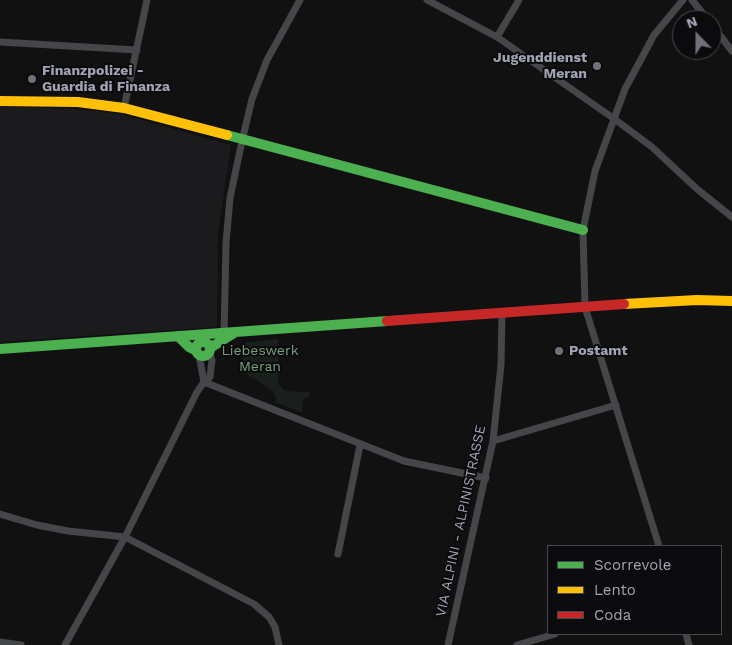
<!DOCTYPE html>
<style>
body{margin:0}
#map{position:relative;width:732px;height:645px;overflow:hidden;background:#111;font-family:"Work Sans",sans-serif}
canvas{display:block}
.legend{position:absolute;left:547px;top:545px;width:175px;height:90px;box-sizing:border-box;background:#0b0b0d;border:1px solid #47484f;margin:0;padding:6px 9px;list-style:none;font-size:15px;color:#a1a4b3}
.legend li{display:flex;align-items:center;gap:10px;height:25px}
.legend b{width:25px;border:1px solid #47484f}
.north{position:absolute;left:672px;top:10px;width:50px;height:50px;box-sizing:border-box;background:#0b0b0d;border:1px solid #47484f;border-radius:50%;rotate:338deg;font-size:14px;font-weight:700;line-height:20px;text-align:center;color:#a1a4b3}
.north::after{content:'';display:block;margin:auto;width:18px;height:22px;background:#6f717a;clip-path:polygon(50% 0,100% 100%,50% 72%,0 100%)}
</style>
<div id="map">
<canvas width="732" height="645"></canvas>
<ul class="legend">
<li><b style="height:6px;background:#4caf50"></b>Scorrevole</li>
<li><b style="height:6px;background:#ffc107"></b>Lento</li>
<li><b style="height:6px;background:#c62828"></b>Coda</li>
</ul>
<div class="north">N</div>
</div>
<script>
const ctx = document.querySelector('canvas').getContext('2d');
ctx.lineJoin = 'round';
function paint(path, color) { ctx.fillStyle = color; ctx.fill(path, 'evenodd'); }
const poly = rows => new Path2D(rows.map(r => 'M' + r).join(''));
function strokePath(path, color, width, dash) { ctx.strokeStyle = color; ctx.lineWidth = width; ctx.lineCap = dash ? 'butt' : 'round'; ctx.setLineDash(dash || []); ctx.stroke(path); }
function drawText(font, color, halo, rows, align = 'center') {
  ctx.font = font + ' "Work Sans",sans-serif'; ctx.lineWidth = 4; ctx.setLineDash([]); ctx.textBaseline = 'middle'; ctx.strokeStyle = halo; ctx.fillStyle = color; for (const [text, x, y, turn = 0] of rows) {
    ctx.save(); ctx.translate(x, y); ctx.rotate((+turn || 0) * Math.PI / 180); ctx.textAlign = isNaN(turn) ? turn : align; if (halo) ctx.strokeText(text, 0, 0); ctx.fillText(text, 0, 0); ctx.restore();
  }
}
const built = poly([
 [0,106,75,109,121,114,231,145,218,234,217,327,0,342]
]);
const green = poly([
 [278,339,278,384,285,391,310,392,310,397,303,399,302,413,275,402,277,398,270,389,264,386,259,381,249,376,243,368,242,348,244,343]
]);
const street = poly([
 [427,0,497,37,613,118,652,147,697,189,732,217],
 [692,0,708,20],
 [712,25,732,51],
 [497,37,519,0],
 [0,42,137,50],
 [124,108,147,0],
 [224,336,226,243,230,198,242,141,252,99,267,60,300,0],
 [199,355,204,382],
 [204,382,404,461,486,478],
 [493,441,616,405],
 [0,514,37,525,68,531,125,537,254,604,269,617,275,627,279,645],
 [659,546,585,307,583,230,595,171,625,89,654,35,683,0],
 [338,554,360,445],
 [686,634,689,645],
 [0,642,21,645],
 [65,645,125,537,197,392,204,382,210,377,212,360,209,353],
 [448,645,493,441,501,365,502,312],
 [517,645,555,634]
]);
const fast = poly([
 [227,135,583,230],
 [178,336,189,347,195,350],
 '196 349a7 7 0 1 1 14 0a7 7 0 1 1-14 0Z',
 [210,348,234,333],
 [0,349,387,321]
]);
const slow = poly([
 [0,101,78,102,124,108,227,135],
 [624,304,697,300,732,301]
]);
const jam = poly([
 [387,321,624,304]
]);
const markers = [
 [597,66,5,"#6f717a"],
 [32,79,5,"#6f717a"],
 [559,351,5,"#6f717a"]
];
const poiNames = [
 ["Jugenddienst",587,58,"right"],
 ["Meran",587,74,"right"],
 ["Finanzpolizei -",42,71],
 ["Guardia di Finanza",42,87],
 ["Postamt",569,351]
];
const parkNames = [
 ["Liebeswerk",260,351],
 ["Meran",260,367]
];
const streetNames = [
 ["VIA ALPINI - ALPINISTRASSE",461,521,-78]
];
paint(built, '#1b1b1d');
paint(green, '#19201b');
strokePath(street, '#45464a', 7);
strokePath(fast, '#4caf50', 10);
strokePath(slow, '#ffc107', 10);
strokePath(jam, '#c62828', 10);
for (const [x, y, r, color] of markers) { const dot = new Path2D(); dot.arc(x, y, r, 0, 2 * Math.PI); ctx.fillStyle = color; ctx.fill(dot); strokePath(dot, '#0b0b0d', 2); }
drawText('bold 14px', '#a1a4b3', '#0b0b0d', poiNames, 'left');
drawText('14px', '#779f7e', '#0b0b0d', parkNames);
drawText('14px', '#a1a4b3', '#0b0b0d', streetNames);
</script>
